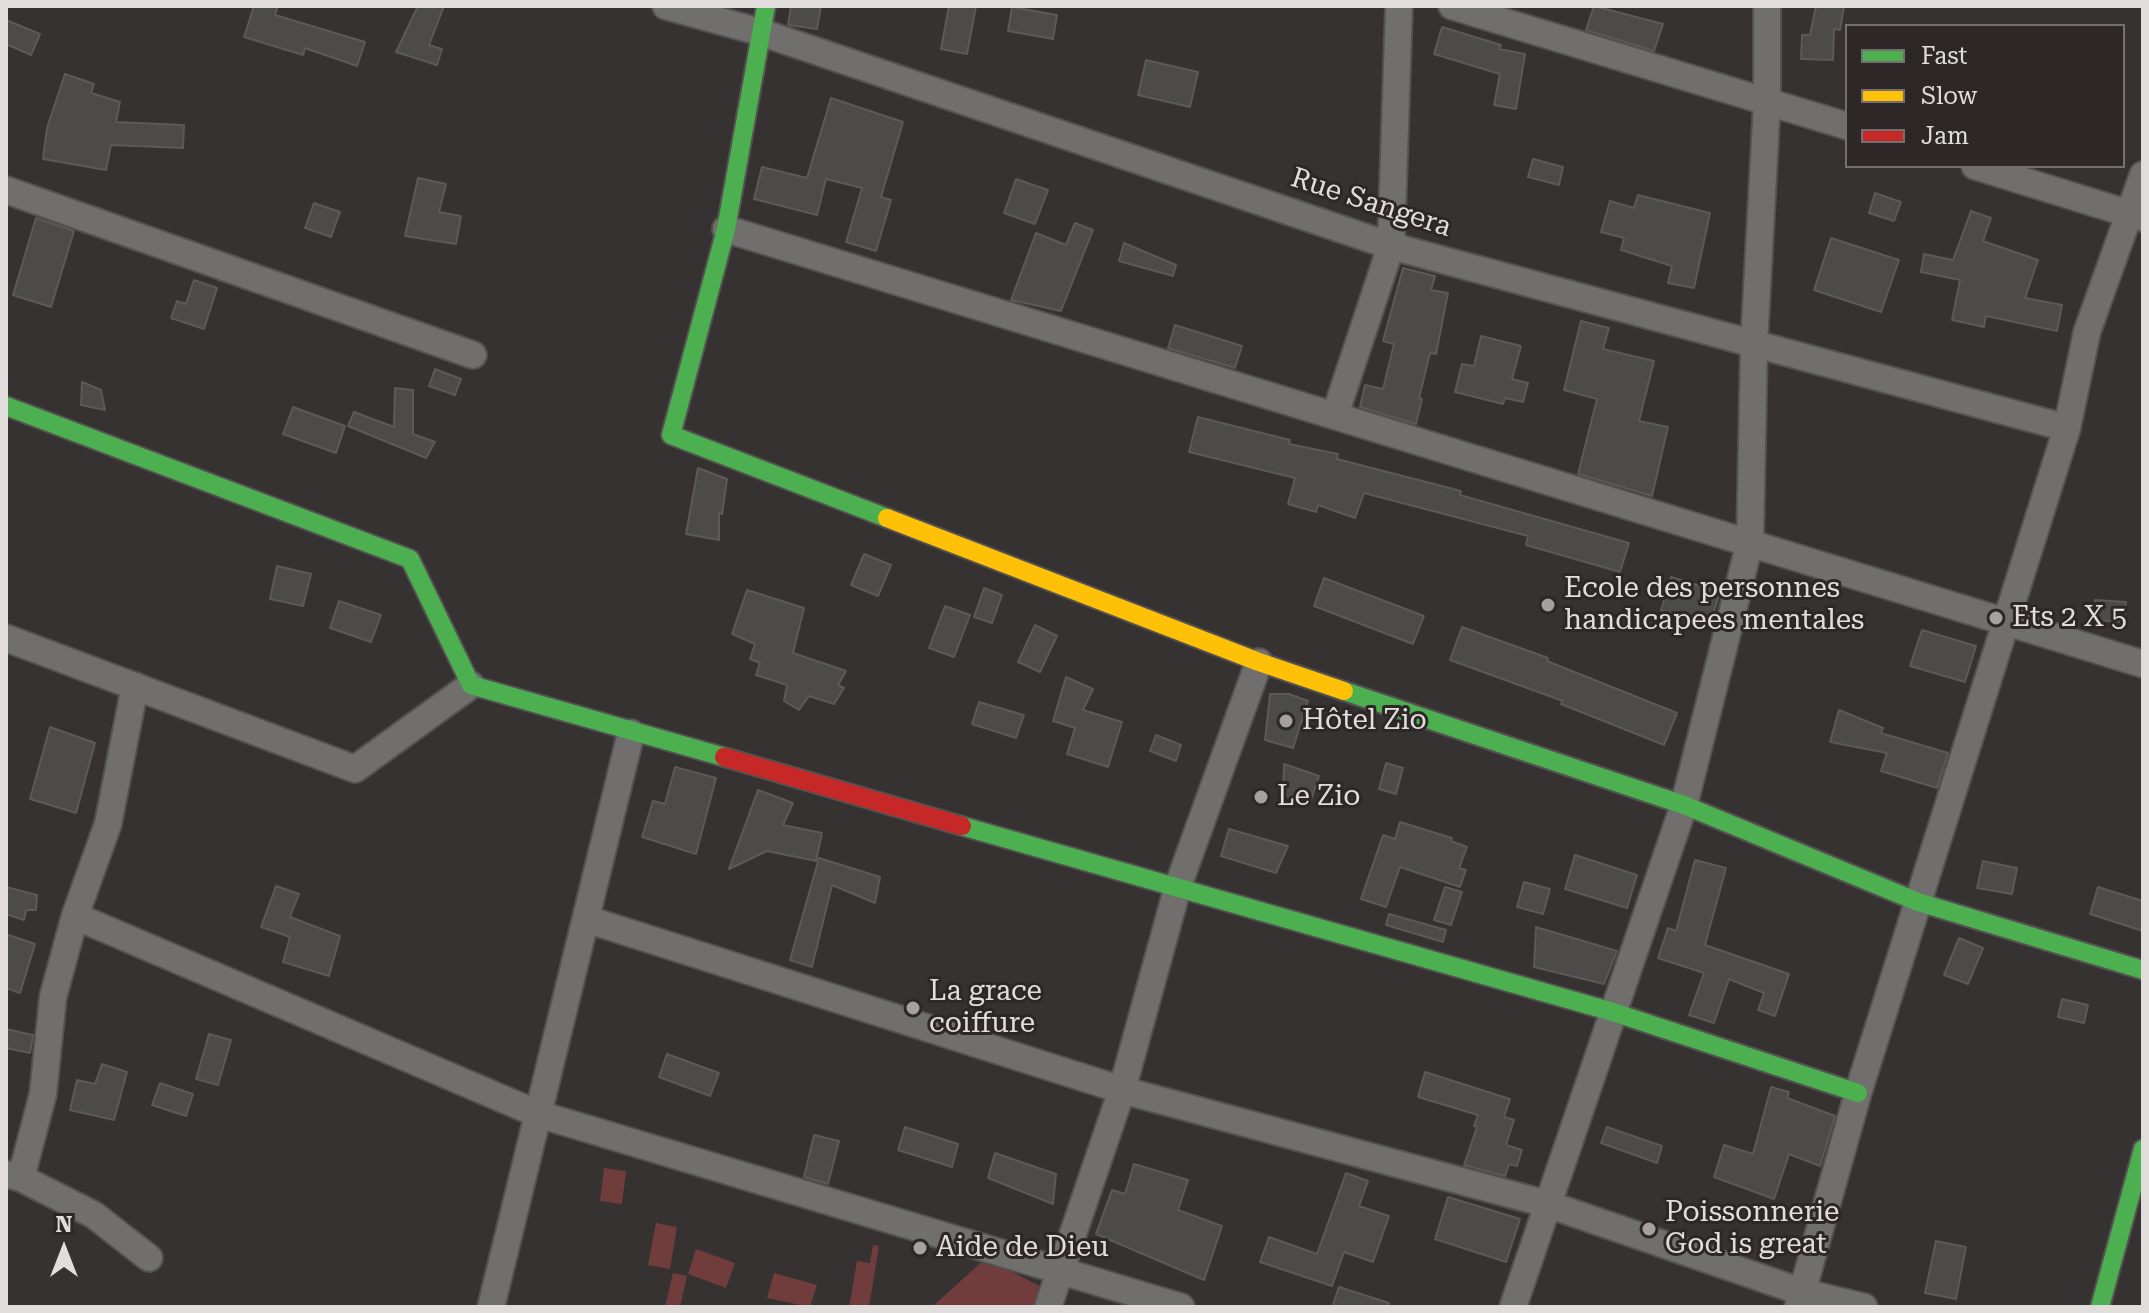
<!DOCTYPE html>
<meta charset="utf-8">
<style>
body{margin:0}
#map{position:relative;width:2149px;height:1313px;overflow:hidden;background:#363232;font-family:"Roboto Serif",serif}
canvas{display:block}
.frame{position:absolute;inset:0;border:8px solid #e0dddc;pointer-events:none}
.legend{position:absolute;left:1845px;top:24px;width:280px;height:144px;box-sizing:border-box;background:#2d2827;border:2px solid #75706f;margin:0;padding:10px 14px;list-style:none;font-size:24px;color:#e0dddc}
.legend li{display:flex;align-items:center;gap:16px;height:40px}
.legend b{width:40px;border:2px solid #75706f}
.north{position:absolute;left:24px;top:1209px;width:80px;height:80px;-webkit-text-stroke:6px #2d2827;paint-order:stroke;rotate:0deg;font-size:22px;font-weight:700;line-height:32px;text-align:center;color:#e0dddc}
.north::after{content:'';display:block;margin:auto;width:28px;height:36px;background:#e0dddc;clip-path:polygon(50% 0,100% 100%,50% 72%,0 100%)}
</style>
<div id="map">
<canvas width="2149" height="1313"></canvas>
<div class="frame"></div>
<ul class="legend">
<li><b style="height:10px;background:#4caf50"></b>Fast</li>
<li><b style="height:10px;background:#ffc107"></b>Slow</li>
<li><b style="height:10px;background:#c62828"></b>Jam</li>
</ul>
<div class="north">N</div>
</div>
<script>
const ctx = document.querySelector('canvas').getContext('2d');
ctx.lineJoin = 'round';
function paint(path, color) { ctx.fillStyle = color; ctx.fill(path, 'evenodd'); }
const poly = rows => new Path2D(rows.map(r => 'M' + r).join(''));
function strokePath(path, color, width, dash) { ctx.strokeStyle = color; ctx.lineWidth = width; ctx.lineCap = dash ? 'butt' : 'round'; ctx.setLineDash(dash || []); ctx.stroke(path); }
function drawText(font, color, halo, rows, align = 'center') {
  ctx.font = font + ' "Roboto Serif",serif'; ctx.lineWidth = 6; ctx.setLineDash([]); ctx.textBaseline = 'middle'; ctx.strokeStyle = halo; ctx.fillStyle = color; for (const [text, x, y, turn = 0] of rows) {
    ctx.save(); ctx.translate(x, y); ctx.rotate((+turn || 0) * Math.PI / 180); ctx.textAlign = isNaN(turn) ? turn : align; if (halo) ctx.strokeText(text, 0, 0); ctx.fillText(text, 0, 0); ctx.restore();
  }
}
const green = poly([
 [604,1168,626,1171,622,1204,600,1201],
 [656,1223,677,1227,670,1269,648,1265],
 [873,1245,879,1246,869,1307,849,1307,857,1261,870,1263],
 [696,1249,735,1263,726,1288,688,1274],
 [986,1258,1045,1289,1040,1307,932,1307],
 [673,1273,687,1276,680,1307,665,1307],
 [774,1273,817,1285,810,1307,767,1298]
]);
const building = poly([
 [254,6,278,6,275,15,365,42,357,66,305,48,303,55,244,37,254,6],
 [418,6,444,6,429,45,442,49,437,65,396,52,418,6],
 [791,6,821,6,817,29,788,25,791,6],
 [949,6,976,6,967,54,941,49,949,6],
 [1594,6,1663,24,1654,51,1586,30,1594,6],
 [1816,6,1844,6,1840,30,1834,29,1833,60,1801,59,1802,35,1810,35,1816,6],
 [1012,7,1057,15,1053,39,1008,31,1012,7],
 [6,20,40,34,31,55,6,44,6,20],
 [1442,27,1501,45,1499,49,1525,54,1516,109,1494,105,1500,74,1434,54,1442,27],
 [1146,60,1198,72,1190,107,1138,95,1146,60],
 [65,74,94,84,91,93,120,102,116,122,184,125,183,148,111,145,106,170,43,159,47,128,65,74],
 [831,98,903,122,881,197,891,200,876,251,846,242,862,188,826,179,817,215,754,199,762,167,807,178,831,98],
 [1533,159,1563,167,1559,185,1528,177,1533,159],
 [418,178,446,184,439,212,461,216,456,244,405,236,418,178],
 [1016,179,1048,190,1035,224,1004,213,1016,179],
 [1875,193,1901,202,1894,221,1869,213,1875,193],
 [1638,195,1710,213,1694,288,1668,283,1672,266,1621,250,1624,238,1601,232,1610,201,1634,208,1638,195],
 [314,203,340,212,331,237,305,228,314,203],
 [1971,211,1991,218,1983,241,2038,260,2025,298,2062,305,2057,331,1986,316,1984,327,1952,320,1960,280,1921,272,1924,254,1953,260,1971,211],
 [36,218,74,231,51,307,13,295,36,218],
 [1075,223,1093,230,1061,311,1011,300,1036,233,1066,245,1075,223],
 [1831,238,1899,260,1881,312,1814,290,1831,238],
 [1124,243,1176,265,1173,276,1119,261,1124,243],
 [1403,268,1435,276,1431,290,1448,293,1436,354,1430,353,1419,398,1422,399,1416,424,1360,407,1365,385,1383,389,1394,344,1383,341,1403,268],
 [194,280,217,288,204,329,171,318,177,301,186,304,194,280],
 [1581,321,1609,328,1603,349,1654,361,1639,421,1668,427,1652,496,1578,474,1597,399,1564,390,1581,321],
 [1175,325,1242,346,1235,368,1168,348,1175,325],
 [1481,336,1521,346,1512,379,1528,383,1523,402,1505,398,1503,404,1455,392,1462,364,1474,366,1481,336],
 [435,369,461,379,455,395,429,386,435,369],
 [82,382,101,390,105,410,81,405,82,382],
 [395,388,413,390,413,434,435,442,426,458,348,426,354,412,394,427,395,388],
 [293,407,345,426,336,453,283,434,293,407],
 [1198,417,1290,440,1289,444,1338,454,1337,459,1461,491,1460,495,1629,543,1620,572,1526,545,1528,536,1364,493,1355,518,1318,505,1316,512,1288,504,1295,478,1189,452,1198,417],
 [698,468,727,479,722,514,719,513,719,540,686,534,698,468],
 [864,554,891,565,878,596,851,585,864,554],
 [277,566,311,574,303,606,270,599,277,566],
 [1671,577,1720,592,1710,624,1661,610,1671,577],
 [1324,578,1424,616,1413,644,1314,606,1324,578],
 [984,588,1002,595,992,623,974,617,984,588],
 [747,590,804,608,793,653,846,671,838,685,844,688,834,704,809,696,799,710,784,701,787,685,756,675,760,663,750,659,755,644,732,634,747,590],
 [2095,600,2126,602,2124,622,2094,620,2095,600],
 [339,601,381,615,371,642,330,628,339,601],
 [945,606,970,615,954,657,929,648,945,606],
 [1035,625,1057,636,1040,672,1018,662,1035,625],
 [1462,627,1548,658,1547,661,1677,713,1664,745,1561,704,1563,701,1450,660,1462,627],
 [1922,630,1976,646,1965,682,1910,666,1922,630],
 [1066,677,1093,689,1083,710,1122,722,1108,767,1067,754,1075,728,1053,721,1066,677],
 [1270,694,1289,694,1308,701,1293,748,1265,740,1270,694],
 [979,702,1024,715,1016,738,972,724,979,702],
 [1839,710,1883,728,1881,733,1948,753,1937,788,1881,771,1887,753,1830,742,1839,710],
 [50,727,95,743,76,813,30,799,50,727],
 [1156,735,1181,745,1176,761,1150,751,1156,735],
 [1386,763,1403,768,1396,794,1379,789,1386,763],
 [1284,764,1319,776,1310,803,1283,795,1284,764],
 [675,767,716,778,696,854,642,837,653,801,665,804,675,767],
 [758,790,793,803,783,825,822,833,816,861,767,851,729,869,758,790],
 [1400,822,1452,838,1451,841,1467,847,1459,868,1466,870,1460,887,1400,867,1386,907,1361,899,1383,835,1395,839,1400,822],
 [1229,829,1288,846,1276,873,1221,856,1229,829],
 [1575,855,1637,875,1627,908,1565,889,1575,855],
 [819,858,880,877,875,903,832,885,812,967,790,960,819,858],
 [1695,860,1726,868,1705,945,1789,974,1775,1016,1758,1010,1764,993,1729,979,1714,1023,1689,1015,1704,973,1658,958,1668,928,1676,931,1695,860],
 [1983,861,2017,868,2012,894,1977,888,1983,861],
 [1524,882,1550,889,1543,914,1517,907,1524,882],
 [276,886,299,894,290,917,340,936,329,976,283,962,290,937,261,927,276,886],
 [6,887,37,895,36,910,26,910,24,920,6,914,6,887],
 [1445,887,1462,892,1451,925,1434,920,1445,887],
 [2098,887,2143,901,2143,931,2090,914,2098,887],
 [1389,914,1446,930,1443,942,1386,925,1389,914],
 [1536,927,1617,951,1604,984,1534,967,1536,927],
 [6,934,35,944,20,993,6,988,6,934],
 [1959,938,1983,948,1968,984,1944,975,1959,938],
 [2062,999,2088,1005,2084,1023,2058,1017,2062,999],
 [6,1029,33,1035,30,1053,6,1048,6,1029],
 [209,1034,231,1040,218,1085,196,1079,209,1034],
 [667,1054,719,1073,710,1096,659,1077,667,1054],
 [102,1064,127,1072,114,1120,70,1110,77,1080,95,1084,102,1064],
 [1425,1072,1510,1099,1504,1117,1514,1120,1506,1145,1522,1150,1517,1166,1509,1164,1505,1176,1464,1165,1477,1127,1474,1126,1478,1115,1418,1097,1425,1072],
 [160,1083,193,1094,186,1116,152,1105,160,1083],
 [1771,1087,1789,1092,1787,1098,1835,1116,1820,1166,1789,1154,1774,1199,1714,1177,1724,1145,1753,1154,1771,1087],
 [905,1127,958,1144,952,1167,898,1150,905,1127],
 [1607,1127,1662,1146,1657,1163,1601,1143,1607,1127],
 [814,1135,839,1141,828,1184,804,1177,814,1135],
 [995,1153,1056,1174,1053,1204,988,1178,995,1153],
 [1134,1164,1188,1180,1178,1210,1222,1226,1204,1280,1096,1234,1112,1190,1125,1194,1134,1164],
 [1346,1173,1368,1181,1359,1206,1389,1216,1373,1262,1344,1252,1332,1286,1260,1262,1269,1237,1317,1254,1346,1173],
 [1448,1197,1520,1219,1506,1262,1435,1239,1448,1197],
 [1936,1241,1966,1247,1956,1299,1925,1293,1936,1241],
 [1339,1287,1389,1303,1388,1307,1332,1307,1339,1287]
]);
const street = poly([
 [666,6,760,32,1391,246,2067,428],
 [1452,6,1847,126],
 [1975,166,2143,218],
 [6,190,473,355],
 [726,229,2143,664],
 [1335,415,1391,246,1399,6],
 [6,638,355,769,471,685],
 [75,916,538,1114,1181,1307],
 [586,919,1122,1090,1547,1204,1802,1292,1864,1307],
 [6,1174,21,1178,94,1215,149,1258],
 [21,1178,43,1094,53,997,75,916,108,824,135,686],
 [491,1307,631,733],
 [1048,1307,1122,1090,1178,886,1259,662],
 [1513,1307,1684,805,1750,542,1754,344,1767,102,1767,6],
 [1798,1307,1858,1093,2067,428,2087,332,2143,175]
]);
const fast = poly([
 [766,6,726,229,671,435,887,518],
 [6,406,410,559,471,685,724,757],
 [1344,691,1684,805,1918,902,2143,970],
 [962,826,1613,1012,1858,1093],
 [2100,1307,2143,1149]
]);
const slow = poly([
 [887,518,1259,662,1344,691]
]);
const jam = poly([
 [724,757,962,826]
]);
const markers = [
 [1548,605,8,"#a4a1a0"],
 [1996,618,8,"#a4a1a0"],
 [1286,721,8,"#a4a1a0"],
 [1261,797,8,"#a4a1a0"],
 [913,1008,8,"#a4a1a0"],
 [1649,1229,8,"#a4a1a0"],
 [920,1248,8,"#a4a1a0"]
];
const streetNames = [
 ["Rue Sangera",1371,203,18]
];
const poiNames = [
 ["Ecole des personnes",1564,589],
 ["handicapees mentales",1564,621],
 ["Ets 2 X 5",2012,618],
 ["Hôtel Zio",1302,721],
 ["Le Zio",1277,797],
 ["La grace",929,992],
 ["coiffure",929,1024],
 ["Poissonnerie",1665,1213],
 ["God is great",1665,1245],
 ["Aide de Dieu",936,1248]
];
paint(green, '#703d3c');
paint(building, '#4d4a4a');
strokePath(building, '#5c5958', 2);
strokePath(street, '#545151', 30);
strokePath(fast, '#545151', 22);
strokePath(slow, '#545151', 22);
strokePath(jam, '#545151', 22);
strokePath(street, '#716e6e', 26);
strokePath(fast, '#4caf50', 18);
strokePath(slow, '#ffc107', 18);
strokePath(jam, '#c62828', 18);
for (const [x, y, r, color] of markers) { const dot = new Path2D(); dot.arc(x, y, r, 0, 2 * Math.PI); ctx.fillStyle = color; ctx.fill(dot); strokePath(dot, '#2d2827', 3); }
drawText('28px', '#e0dddc', '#2d2827', streetNames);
drawText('28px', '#e0dddc', '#2d2827', poiNames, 'left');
</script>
